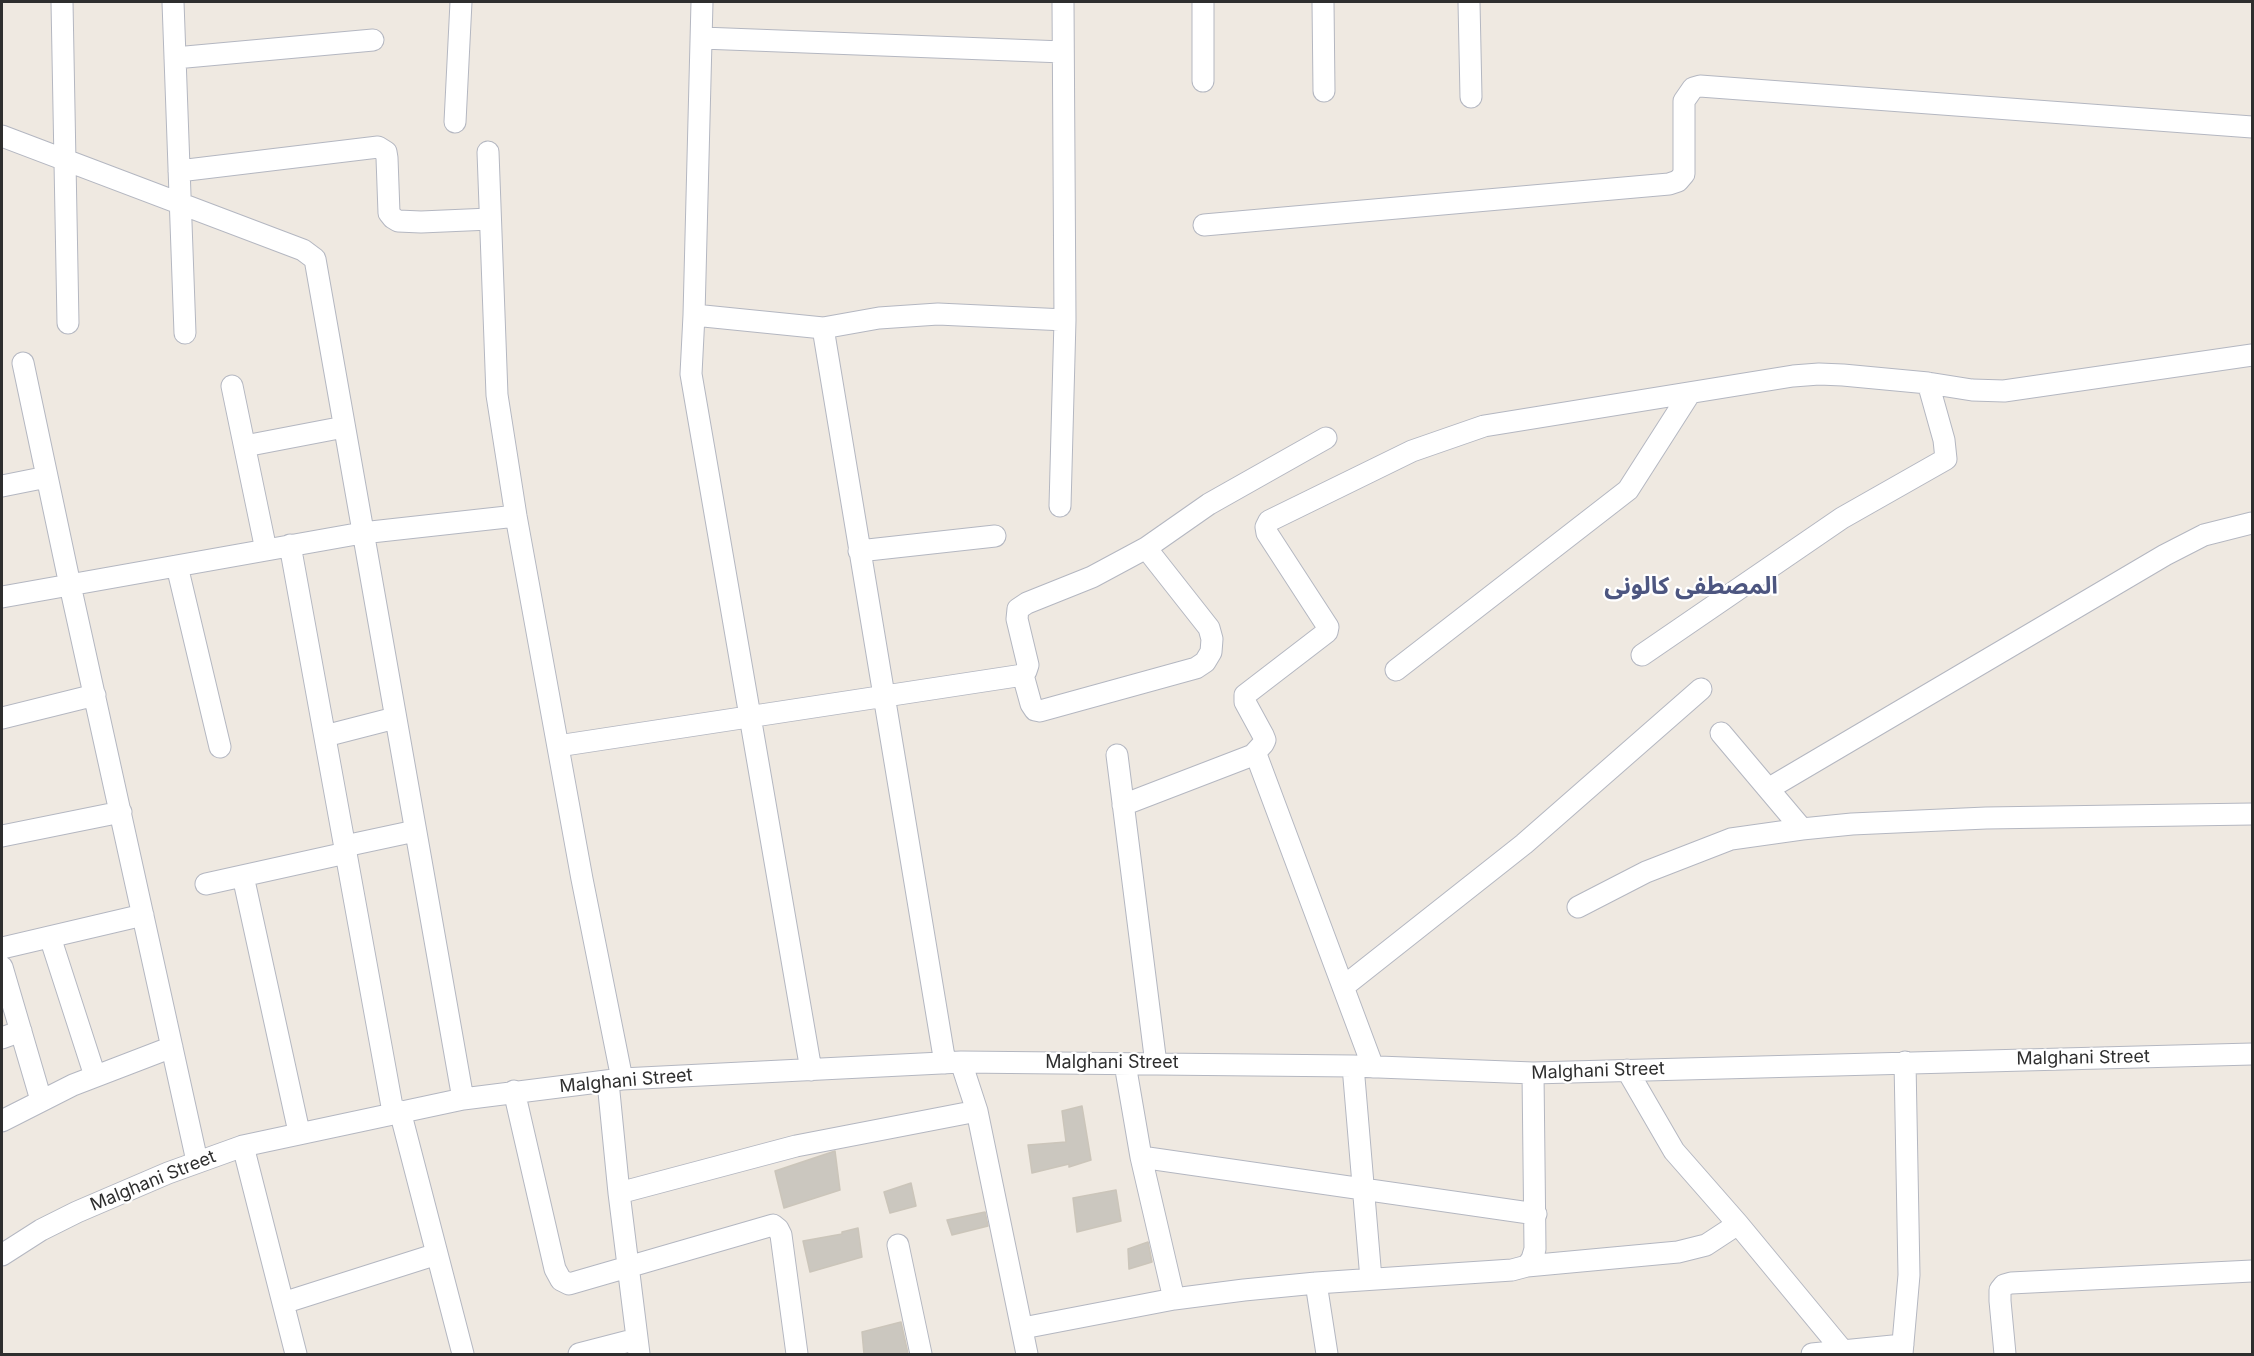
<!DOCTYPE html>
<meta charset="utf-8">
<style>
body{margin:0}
#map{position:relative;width:2254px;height:1356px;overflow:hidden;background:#efe9e1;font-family:Inter,sans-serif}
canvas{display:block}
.frame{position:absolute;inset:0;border:3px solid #2e2e2e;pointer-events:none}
</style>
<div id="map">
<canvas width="2254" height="1356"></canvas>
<div class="frame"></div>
</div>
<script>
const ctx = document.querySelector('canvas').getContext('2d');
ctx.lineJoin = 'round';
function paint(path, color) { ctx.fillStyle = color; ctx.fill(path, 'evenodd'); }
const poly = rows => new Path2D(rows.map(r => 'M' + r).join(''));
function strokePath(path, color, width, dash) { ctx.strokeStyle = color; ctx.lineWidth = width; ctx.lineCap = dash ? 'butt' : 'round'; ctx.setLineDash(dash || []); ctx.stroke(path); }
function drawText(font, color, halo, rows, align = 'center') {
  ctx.font = font + ' Inter,"Noto Sans Arabic",sans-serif'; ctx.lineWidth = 4.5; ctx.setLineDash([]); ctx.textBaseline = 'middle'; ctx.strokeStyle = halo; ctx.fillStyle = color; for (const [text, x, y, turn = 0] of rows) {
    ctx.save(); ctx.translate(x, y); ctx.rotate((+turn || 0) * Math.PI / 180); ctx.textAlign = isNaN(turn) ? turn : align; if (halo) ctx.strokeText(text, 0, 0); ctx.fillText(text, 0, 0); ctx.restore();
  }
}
const building = poly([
 [1082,1106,1091,1160,1069,1167,1069,1164,1032,1173,1028,1145,1066,1142,1062,1111,1082,1106],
 [835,1151,840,1190,784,1208,775,1171,835,1151],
 [911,1183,916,1206,890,1213,884,1192,911,1183],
 [1116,1190,1121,1221,1077,1232,1073,1198,1116,1190],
 [985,1212,988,1226,952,1235,947,1220,985,1212],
 [858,1228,862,1257,810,1272,803,1241,842,1234,842,1232,858,1228],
 [1148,1242,1152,1262,1129,1269,1128,1249,1148,1242],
 [901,1322,908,1354,864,1354,862,1332,901,1322]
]);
const minor = poly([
 [62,2,68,323],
 [173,2,185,333],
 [702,2,694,315,691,374,811,1070],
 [1203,2,1203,81],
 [1323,2,1324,91],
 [1469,2,1471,97],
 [702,38,1063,52],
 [175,58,373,40],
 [455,122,461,2],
 [2,136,303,250,315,259,463,1099],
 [488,152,497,395,516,516,582,879,622,1079],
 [179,171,378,147,386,152,387,158,389,213,393,218,398,221,421,222,490,219],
 [1204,225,1669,184,1678,181,1684,174,1684,101,1693,88,1700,86,2252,127],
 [694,315,823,328,879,318,938,314,1065,320],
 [823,328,945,1063],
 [23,363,70,585,197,1161],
 [232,386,266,550],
 [245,446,344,427],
 [2,486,47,477],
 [1060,506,1065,320,1063,2],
 [290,545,393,1112],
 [859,551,995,536],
 [177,566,220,747],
 [2,597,362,533,516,516],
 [1642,655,1842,518,1946,459,1944,440,1928,383],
 [1396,670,1628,490,1690,393],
 [1023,675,1031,704,1035,710,1040,711,1196,668,1205,662,1211,652,1212,639,1209,628,1146,548],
 [2,718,95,695],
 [1721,733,1802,829],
 [325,736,395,718],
 [558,746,1023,675,1026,671,1028,665,1017,619,1018,609,1027,603,1092,577,1146,548,1209,504,1326,438],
 [1117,755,1156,1064],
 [1253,755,1257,757,1373,1067],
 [1768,789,2165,555,2204,535,2252,523],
 [1123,805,1253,755,1263,744,1265,740,1263,735,1245,702,1245,695,1327,632,1328,627,1267,533,1266,527,1269,521,1412,451,1484,426,1793,376,1819,374,1843,375,1928,383,1972,390,2004,391,2252,355],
 [2,836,121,812],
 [345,846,415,831],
 [243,876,299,1132],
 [206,884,346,853],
 [1578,907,1646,872,1731,839,1802,829,1852,824,1986,818,2252,814],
 [50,937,95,1076],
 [2,948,143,915],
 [2,967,41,1100],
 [1343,987,1524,844,1701,689],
 [2,1038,21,1031],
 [961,1062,977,1111,1027,1354],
 [1125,1064,1141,1157,1174,1299],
 [1353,1066,1371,1279],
 [1627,1070,1674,1151,1738,1224,1843,1351],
 [608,1082,619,1193,639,1354],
 [514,1091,555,1269,561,1280,569,1284,773,1225,778,1229,781,1235,797,1354],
 [400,1111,463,1354],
 [2,1121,73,1085,172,1047],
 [243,1146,296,1354],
 [1141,1157,1536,1214],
 [619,1193,796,1146,977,1111],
 [898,1245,921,1354],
 [2,1255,41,1230,77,1212,168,1173,243,1146,463,1099,622,1079,961,1062,1353,1066,1533,1073,2252,1054],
 [1527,1266,1532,1259,1535,1249,1533,1073],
 [1316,1283,1327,1354],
 [283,1303,437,1254],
 [1023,1328,1174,1299,1244,1290,1316,1283,1512,1270,1527,1266,1678,1252,1706,1245,1738,1224],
 [579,1354,637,1339],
 [1812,1354,1903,1345],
 [1902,1354,1909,1275,1905,1062],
 [2005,1354,2000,1301,2000,1290,2004,1285,2011,1283,2252,1271]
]);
const streetNames = [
 ["Malghani Street",2083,1058,-1],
 ["Malghani Street",1112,1063],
 ["Malghani Street",1598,1071,-2],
 ["Malghani Street",626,1081,-5],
 ["Malghani Street",153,1181,-22]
];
const districtNames = [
 ["المصطفی کالونی",1691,587]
];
paint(building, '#cbc7bf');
strokePath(building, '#cbc5ba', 1.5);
strokePath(minor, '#b4b7c1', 23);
strokePath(minor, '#fff', 21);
drawText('18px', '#2e2e2e', '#fff', streetNames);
drawText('bold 24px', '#4d5680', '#fff', districtNames);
</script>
